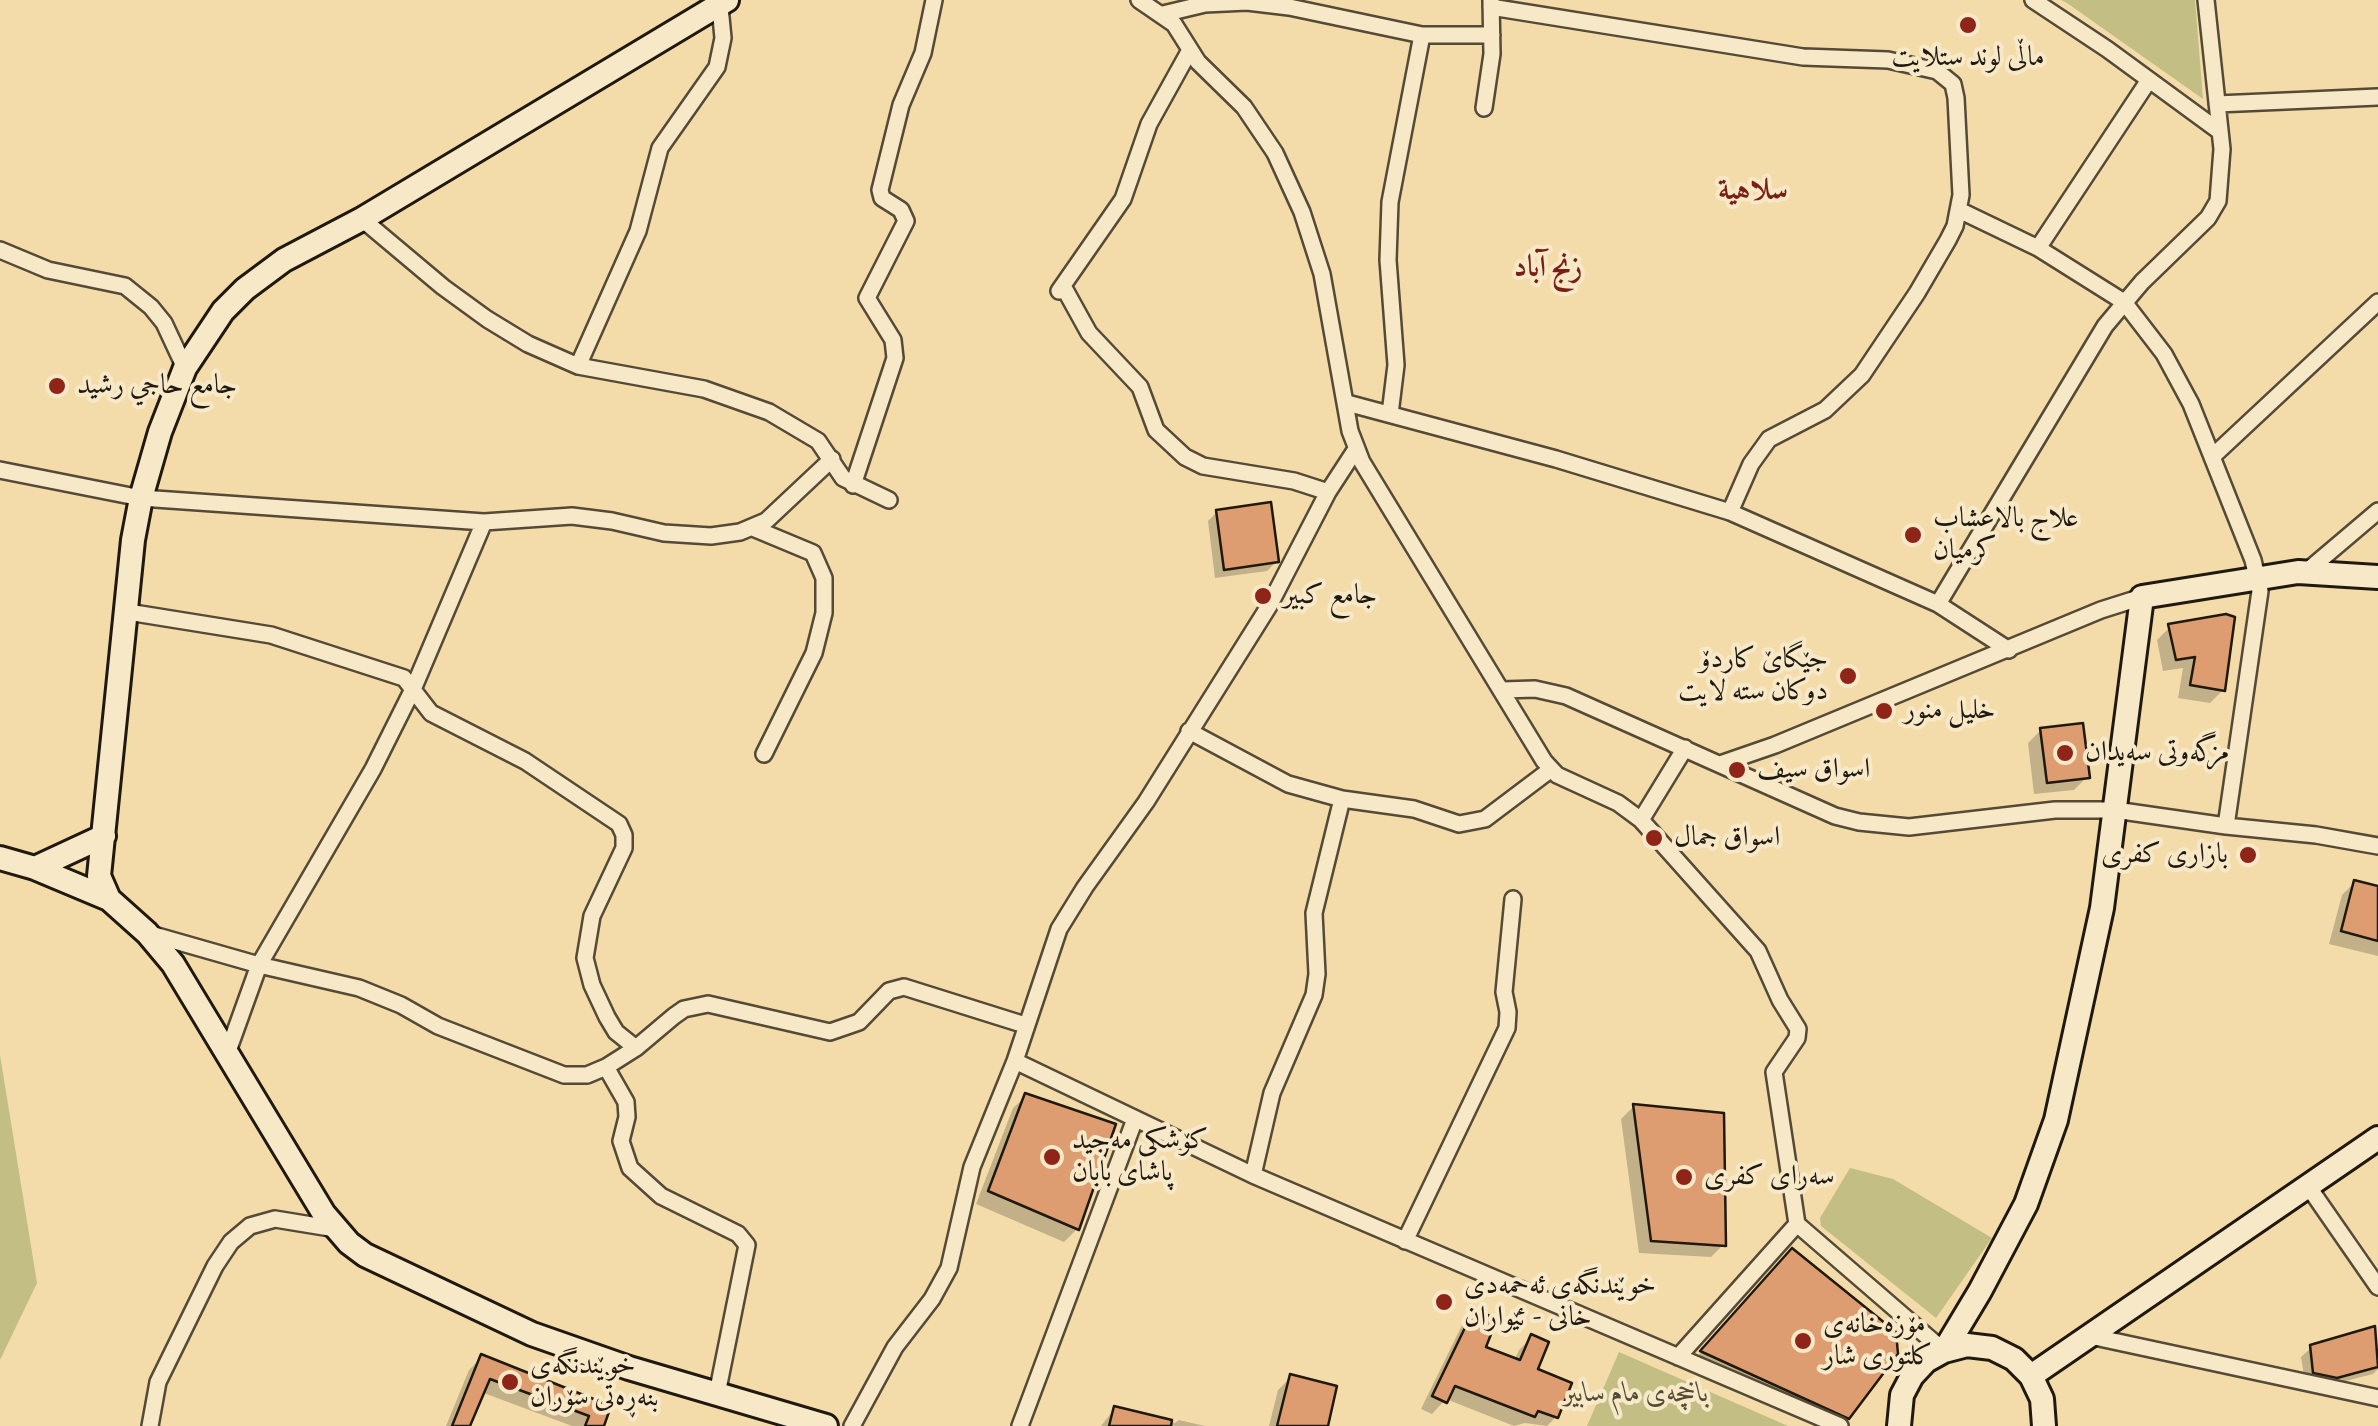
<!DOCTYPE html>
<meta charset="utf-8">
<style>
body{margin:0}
canvas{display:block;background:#f3dcaa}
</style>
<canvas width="2378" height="1426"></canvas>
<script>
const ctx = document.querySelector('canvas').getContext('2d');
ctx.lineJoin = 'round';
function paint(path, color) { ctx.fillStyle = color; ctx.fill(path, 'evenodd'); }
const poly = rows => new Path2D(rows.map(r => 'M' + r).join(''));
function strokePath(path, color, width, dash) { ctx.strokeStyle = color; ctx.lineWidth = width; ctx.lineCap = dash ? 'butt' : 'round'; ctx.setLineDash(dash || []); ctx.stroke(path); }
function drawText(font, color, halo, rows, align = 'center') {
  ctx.font = font + ' Alegreya,Amiri,serif'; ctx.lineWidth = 8; ctx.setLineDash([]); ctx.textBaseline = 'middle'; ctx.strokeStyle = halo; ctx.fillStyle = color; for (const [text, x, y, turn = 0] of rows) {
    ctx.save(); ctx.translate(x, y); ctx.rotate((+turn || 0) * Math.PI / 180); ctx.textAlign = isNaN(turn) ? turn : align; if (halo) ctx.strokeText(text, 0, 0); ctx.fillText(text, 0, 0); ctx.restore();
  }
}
const green = poly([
 [2061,0,2195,0,2203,99,2067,3],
 [0,1055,37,1283,0,1360],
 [1850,1168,1893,1179,1992,1238,1936,1318,1821,1226,1820,1218],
 [1619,1352,1788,1426,1587,1426]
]);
const shadow = poly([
 [1217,512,1276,562,1267,571,1215,578,1208,521],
 [2226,616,2223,690,2210,703,2178,698,2183,668,2163,671,2157,640,2170,627],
 [2041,730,2087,777,2074,790,2034,794,2028,743],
 [2355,882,2378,888,2378,956,2329,944,2342,895],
 [1026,1096,1077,1229,1064,1242,976,1204,1013,1108],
 [1634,1106,1724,1244,1711,1257,1639,1253,1621,1119],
 [1780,1264,1847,1417,1838,1426,1690,1365],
 [1475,1312,1482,1348,1514,1361,1519,1350,1532,1337,1535,1371,1556,1417,1547,1426,1525,1423,1514,1426,1446,1399,1432,1414,1421,1409,1462,1325],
 [2373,1329,2378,1369,2373,1374,2326,1386,2305,1381,2301,1357,2311,1348],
 [482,1357,608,1407,601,1426,572,1426,481,1392,467,1426,446,1426,469,1370],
 [1291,1377,1325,1426,1269,1426,1278,1390],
 [1115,1408,1175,1423,1179,1420,1205,1426,1101,1426]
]);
const building = poly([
 [1271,502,1279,562,1224,570,1216,510,1271,502],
 [2226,614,2235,617,2225,691,2190,685,2195,657,2176,660,2168,624,2226,614],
 [2083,723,2090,778,2047,783,2040,728,2083,723],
 [2354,880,2378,886,2378,941,2341,931,2354,880],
 [1025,1093,1116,1124,1079,1230,988,1191,1025,1093],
 [1633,1104,1724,1113,1726,1246,1651,1241,1633,1104],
 [1792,1248,1896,1332,1898,1354,1849,1419,1700,1351,1792,1248],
 [1474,1309,1497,1319,1486,1347,1520,1360,1531,1334,1549,1342,1538,1369,1572,1383,1558,1418,1538,1411,1535,1417,1455,1386,1447,1403,1432,1396,1474,1309],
 [2375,1326,2378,1367,2337,1378,2313,1373,2310,1345,2375,1326],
 [481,1354,611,1406,604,1426,585,1426,589,1416,490,1379,470,1426,452,1426,481,1354],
 [1290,1374,1337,1386,1328,1426,1277,1426,1290,1374],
 [1114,1406,1172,1420,1171,1426,1109,1426,1114,1406]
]);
const street = poly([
 [1139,0,1174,24,1198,62,1244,107,1275,153,1302,212,1322,274,1350,431,1362,462,1544,761,1557,775,1618,803,1641,820,1758,951,1780,1000,1798,1029,1797,1038,1774,1072,1797,1224,1944,1351],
 [2033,0,2107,49,2219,131],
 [1491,7,1803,57,1888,60,1937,71,1953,84,1956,98,1961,195,1955,226,1948,240,1917,293,1862,375,1825,410,1769,439,1751,464,1730,512],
 [1163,14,1205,4,1247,2,1289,7,1422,35,1492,35],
 [2217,104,2378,97],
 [1484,108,1492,54,1491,0],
 [1959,210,2038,248,2124,302,2164,354,2191,404,2253,560,2260,591,2226,826],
 [362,219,443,287,487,319,528,344,578,366,704,389,769,412,818,441,843,478,889,500],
 [2038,248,2149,80],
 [0,250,48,270,125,286,151,307,164,323,185,368],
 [1063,286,1089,333,1140,387,1156,430,1185,457,1203,466,1294,481,1328,492],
 [1059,291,1123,199,1149,124,1190,50],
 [578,366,638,231,660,148,717,67,723,38,720,7],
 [1347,403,1556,459,1730,512,1938,604,2009,650],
 [1390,414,1396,365,1388,260,1390,202,1422,35],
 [2212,457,2378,302],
 [0,470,141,498,484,522,572,516,612,521,664,533,711,536,740,532,766,521,832,459],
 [853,485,895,358,893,340,867,298,906,221,901,210,882,198,880,190,901,105,923,53,934,0],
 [753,528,813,553,824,578,824,613,814,653,764,754],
 [2306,572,2378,511],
 [1938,604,2105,326,2142,282,2208,218,2218,201,2222,149,2206,0],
 [128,612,271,635,404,678,431,713,525,761,619,824,624,835,624,848,592,916,585,958,592,985,607,1017,616,1032,636,1048],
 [1502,690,1535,689,1566,696,1835,816,1859,822,1909,827,2055,810,2115,810,2226,826,2316,835,2378,846],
 [1189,731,1288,784,1342,799,1414,809,1459,824,1485,819,1550,770],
 [1720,764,1775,745,2101,610,2142,597],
 [1641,820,1685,748],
 [147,933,259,965,359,988,401,1005,438,1026,564,1075,587,1075,606,1067,636,1048,674,1016,684,1009,708,1004,830,1032,859,1022,889,991,904,987,1025,1025],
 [227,1054,259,965,373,769,414,687,484,522],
 [1015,1061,1253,1175,1840,1426],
 [606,1067,626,1102,627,1117,621,1141,630,1168,661,1196,738,1234,747,1245,717,1394],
 [1253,1175,1272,1093,1314,995,1317,974,1314,913,1342,799],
 [2308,1186,2378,1287],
 [1405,1241,1507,1028,1508,1012,1504,992,1513,899],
 [2090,1336,2378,1398],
 [1678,1357,1797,1224],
 [150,1426,158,1382,215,1266,231,1242,250,1226,275,1219,336,1229],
 [852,1426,895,1347,932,1299,949,1268,972,1167,1015,1061,1059,929,1085,887,1146,802,1269,606,1328,492,1356,449],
 [1020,1426,1135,1119]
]);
const secondary = poly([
 [727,0,362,219,284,260,245,289,223,311,185,368,160,432,141,498,133,540,99,876,109,899,147,933,173,964,324,1214,349,1243,365,1255,532,1334,629,1368,826,1426],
 [0,858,35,868,109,899],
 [35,868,104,836],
 [1944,1351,1980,1291,2026,1204,2056,1120,2102,908,2142,597,2298,572,2378,577],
 [2031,1376,2378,1138],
 [1899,1426,1902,1395,1912,1376,1926,1361,1944,1351,1967,1345,1992,1348,2014,1359,2031,1376,2042,1399,2044,1426]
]);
const markers = [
 [1968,25,10,"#8f2418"],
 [57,386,10,"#8f2418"],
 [1913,535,10,"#8f2418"],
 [1263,596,10,"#8f2418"],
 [1848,676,10,"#8f2418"],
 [1884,711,10,"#8f2418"],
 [2065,753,10,"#8f2418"],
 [1737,770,10,"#8f2418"],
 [1654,838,10,"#8f2418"],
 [2248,855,10,"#8f2418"],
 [1052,1157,10,"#8f2418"],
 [1684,1177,10,"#8f2418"],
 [1444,1302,10,"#8f2418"],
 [1803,1341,10,"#8f2418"],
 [510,1382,10,"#8f2418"]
];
const poiNames = [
 ["ماڵی لوند ستلایت",1968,58,"center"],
 ["جامع حاجي رشيد",77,386],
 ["علاج بالاعشاب",1933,519],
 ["كرميان",1933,551],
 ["جامع كبير",1283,596],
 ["جێگاێ کاردۆ",1828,660,"right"],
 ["دوکان ستە لایت",1828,692,"right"],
 ["خلیل منور",1904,711],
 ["مزگەوتی سەیدان",2085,753],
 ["اسواق سيف",1757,770],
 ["اسواق جمال",1674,838],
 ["بازاری کفری",2228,855,"right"],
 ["کۆشکی مەجید",1072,1141],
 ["پاشای بابان",1072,1173],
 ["سەرای کفری",1704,1177],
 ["خوێندنگەی ئەحمەدی",1464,1286],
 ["خانی - ئێواران",1464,1318],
 ["مۆزەخانەی",1823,1325],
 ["کلتوری شار",1823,1357],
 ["خوێندنگەی",530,1366],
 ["بنەڕەتی سۆران",530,1398]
];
const parkNames = [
 ["باخچەی مام سابیر",1636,1394]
];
const neighbourhoodNames = [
 ["سلاهية",1753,192],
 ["زنج آباد",1548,269]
];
paint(green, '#c2be84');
paint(shadow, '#0003');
paint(building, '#de9d71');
strokePath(building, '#20190f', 2.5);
strokePath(street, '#554a36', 20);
strokePath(secondary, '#20190f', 28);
strokePath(street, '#f7e8c8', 15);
strokePath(secondary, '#f7e8c8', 22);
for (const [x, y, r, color] of markers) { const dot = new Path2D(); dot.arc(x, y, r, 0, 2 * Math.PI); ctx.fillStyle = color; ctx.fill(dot); strokePath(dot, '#f7e8c8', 4); }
drawText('28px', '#20190f', '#f7e8c8', poiNames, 'left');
drawText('italic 28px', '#514b32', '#f7e8c8', parkNames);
drawText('bold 30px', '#7a1f14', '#f7e8c8', neighbourhoodNames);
</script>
